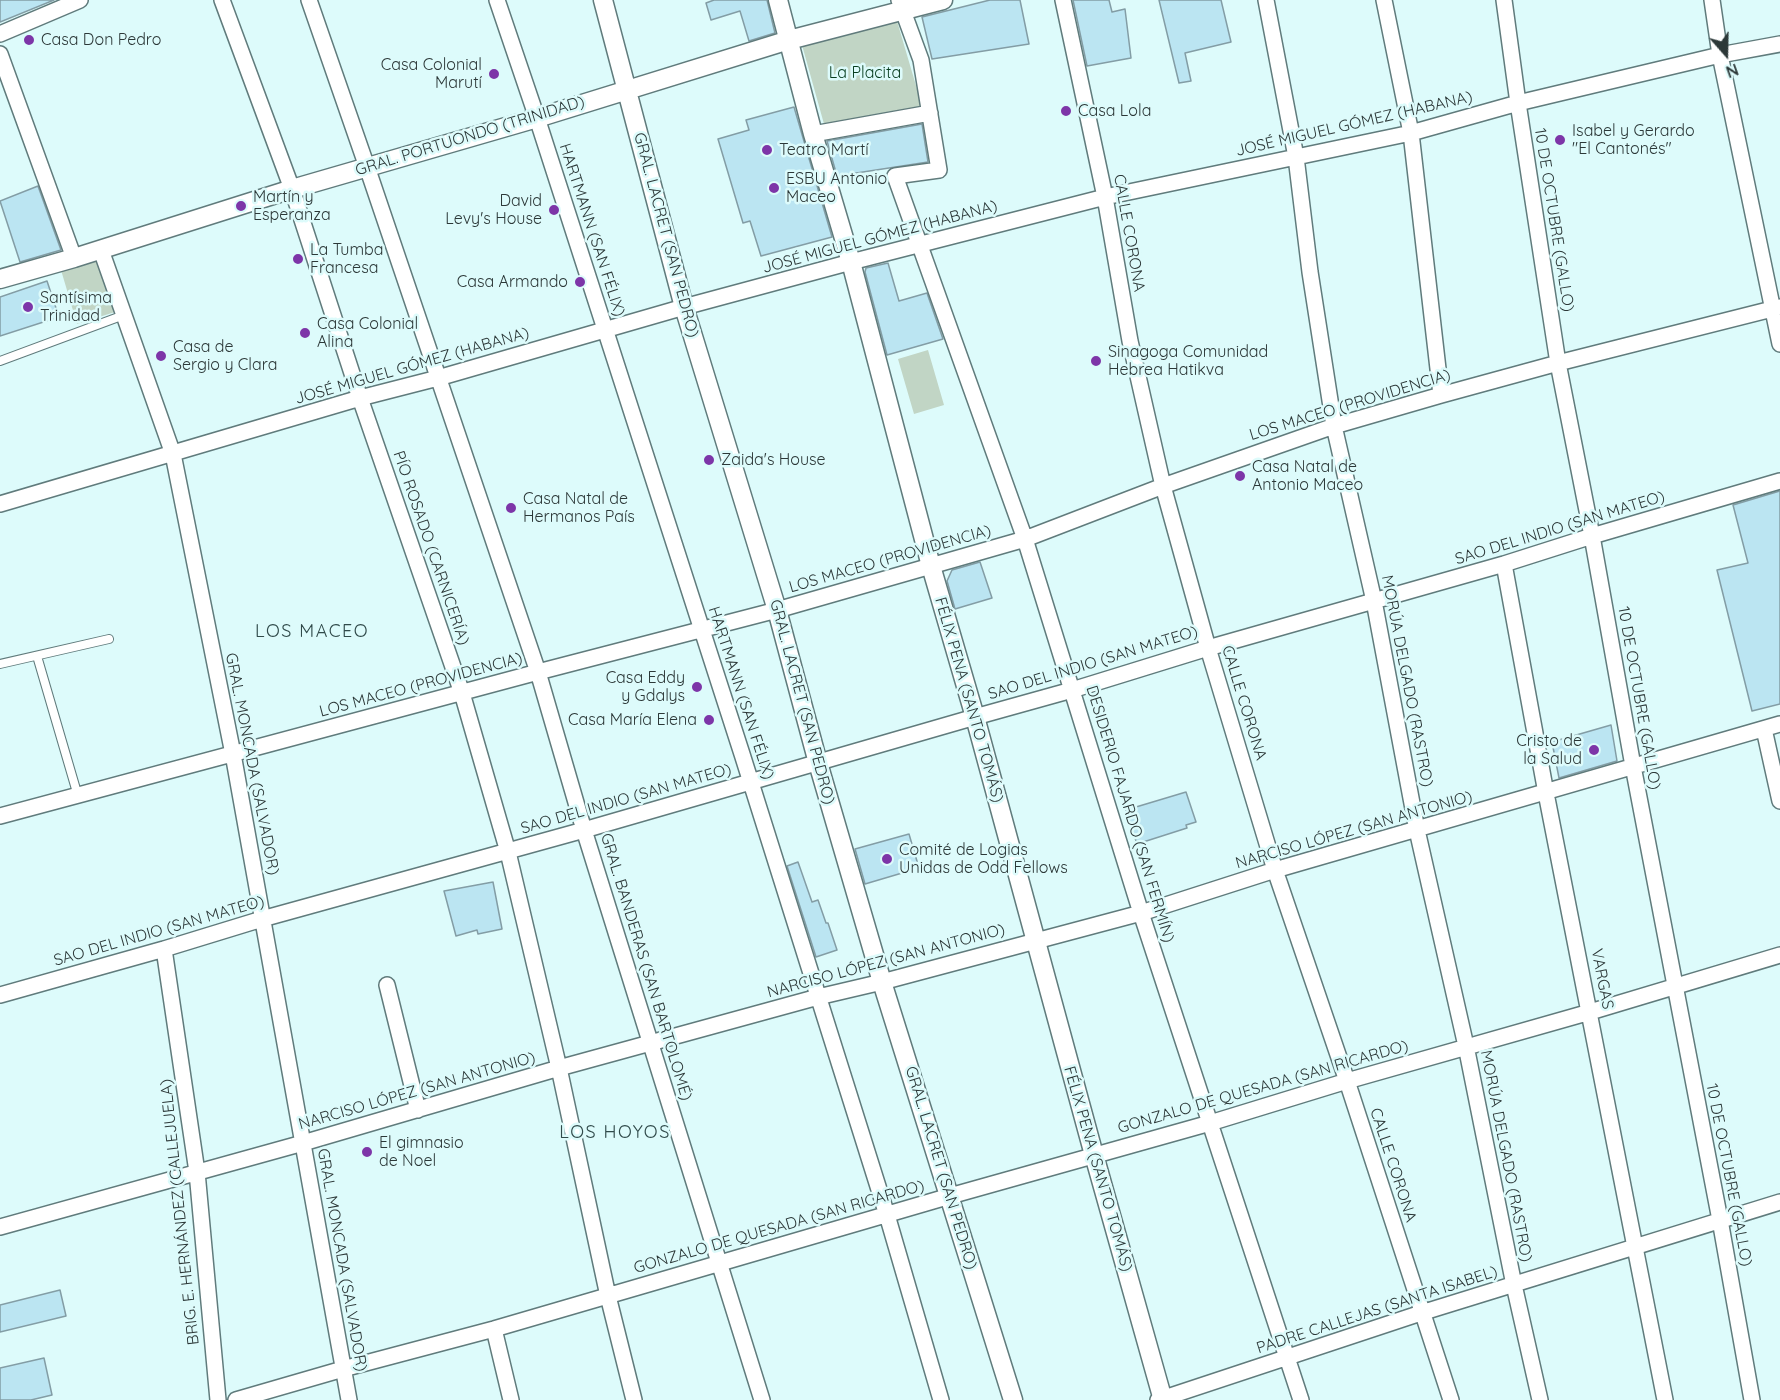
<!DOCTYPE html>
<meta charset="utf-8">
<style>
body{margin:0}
#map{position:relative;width:1780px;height:1400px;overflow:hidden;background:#ddfbfb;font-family:Quicksand,sans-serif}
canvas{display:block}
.north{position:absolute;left:1696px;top:24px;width:60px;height:60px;-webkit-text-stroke:4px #ddfbfb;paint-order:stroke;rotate:160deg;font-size:16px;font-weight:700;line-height:24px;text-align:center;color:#2c3838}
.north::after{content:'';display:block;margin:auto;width:21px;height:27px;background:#2c3838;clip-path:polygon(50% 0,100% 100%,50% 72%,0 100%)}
</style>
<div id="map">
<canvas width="1780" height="1400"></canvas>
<div class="north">N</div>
</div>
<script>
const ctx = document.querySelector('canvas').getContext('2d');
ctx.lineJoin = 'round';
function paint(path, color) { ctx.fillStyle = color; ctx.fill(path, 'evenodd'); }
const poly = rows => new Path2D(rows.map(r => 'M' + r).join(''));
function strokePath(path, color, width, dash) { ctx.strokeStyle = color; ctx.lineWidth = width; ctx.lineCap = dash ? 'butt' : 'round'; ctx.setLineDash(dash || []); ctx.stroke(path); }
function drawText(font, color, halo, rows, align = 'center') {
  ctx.font = font + ' Quicksand,sans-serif'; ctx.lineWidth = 5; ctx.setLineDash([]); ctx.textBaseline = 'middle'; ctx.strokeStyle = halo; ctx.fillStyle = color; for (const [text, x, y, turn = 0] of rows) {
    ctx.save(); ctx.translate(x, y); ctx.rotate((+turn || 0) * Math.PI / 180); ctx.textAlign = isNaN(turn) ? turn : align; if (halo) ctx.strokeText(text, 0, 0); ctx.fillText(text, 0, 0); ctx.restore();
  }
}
const green = poly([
 [897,21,922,106,824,124,802,45],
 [98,258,115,312,77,324,61,270],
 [928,350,944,405,914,414,898,359]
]);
const building = poly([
 [0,0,54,0,0,22,0,0],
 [714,0,767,0,775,33,749,41,740,11,711,20,706,3,714,0],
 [990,0,1020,0,1029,44,932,59,922,17,990,0],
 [1073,0,1109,0,1112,12,1125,9,1131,58,1087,66,1073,0],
 [1159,0,1221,0,1231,42,1185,53,1191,81,1179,83,1159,0],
 [794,107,832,237,761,256,750,221,743,223,718,139,749,130,746,120,794,107],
 [922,124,928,162,837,176,827,141,922,124],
 [38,186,61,250,20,262,0,201,38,186],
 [888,263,899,301,927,293,943,339,887,355,865,272,866,268,888,263],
 [47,281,59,317,0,336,0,297,47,281],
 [1780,491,1780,704,1752,711,1717,570,1748,563,1733,505,1780,491],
 [980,562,992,598,955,609,947,581,952,570,980,562],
 [1611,725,1617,761,1559,778,1552,742,1611,725],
 [1186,792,1196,822,1186,825,1187,828,1137,844,1126,810,1186,792],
 [909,834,919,868,865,884,855,849,909,834],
 [798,862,812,902,818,900,826,923,828,923,837,950,816,957,787,866,798,862],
 [493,882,502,929,478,934,477,930,456,936,444,891,493,882],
 [60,1290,66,1316,0,1332,0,1305,60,1290],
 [44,1358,52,1395,31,1400,0,1400,0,1368,44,1358]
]);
const service = poly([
 [0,361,124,315],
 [37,656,78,796],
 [0,664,109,639]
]);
const minor = poly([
 [222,0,292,189,360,398,462,693,508,852,559,1068,608,1296,634,1400],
 [309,0,367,167,538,672,584,830,762,1400],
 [497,0,537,118,742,754,887,1215,941,1400],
 [899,0,921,60,939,170,895,176,1025,539,1141,913,1301,1400],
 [1063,0,1105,197,1130,341,1163,486,1208,648,1275,870,1347,1081,1451,1400],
 [1266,0,1296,157,1310,272,1334,426,1374,601,1417,830,1466,1046,1514,1285,1540,1400],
 [1384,0,1411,133,1441,395],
 [1504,0,1518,103,1558,363,1592,536,1633,766,1720,1220,1752,1400],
 [1712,0,1720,55,1780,344],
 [0,34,80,0],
 [0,54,74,258],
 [813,134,930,113],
 [101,250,173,454,233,754,349,1400],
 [0,504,360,398,438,378,684,307,851,262,1105,197,1411,133,1518,103,1720,55,1780,44],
 [1504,564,1546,793,1665,1400],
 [1764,729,1780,801],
 [0,816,538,672,777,610,1025,539,1163,486,1334,426,1441,395,1558,363,1780,307],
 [164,949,197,1172,218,1400],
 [387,985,418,1110],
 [0,995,164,949,262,919,584,830,975,717,1072,690,1208,648,1504,564,1592,536,1780,481],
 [0,1227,303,1143,559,1068,818,997,882,982,1141,913,1275,870,1780,724],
 [494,1329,511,1400],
 [236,1400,343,1369,494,1329,950,1196,1210,1123,1347,1081,1590,1012,1780,955],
 [1158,1400,1421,1313,1780,1202]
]);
const tertiary = poly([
 [603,0,684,307,777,610,818,763,882,982,1013,1400],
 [778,0,813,134,851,262,931,566,975,717,1094,1155,1163,1400],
 [0,279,74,258,292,189,537,118,789,40,943,0]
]);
const markers = [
 [29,40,6,"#7d35a8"],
 [494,74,6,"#7d35a8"],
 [1066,111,6,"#7d35a8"],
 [1560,140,6,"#7d35a8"],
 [767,150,6,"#7d35a8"],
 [774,188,6,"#7d35a8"],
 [241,206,6,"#7d35a8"],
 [554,210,6,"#7d35a8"],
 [298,259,6,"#7d35a8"],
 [580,282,6,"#7d35a8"],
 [28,307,6,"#7d35a8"],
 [305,333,6,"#7d35a8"],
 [161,356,6,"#7d35a8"],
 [1096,361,6,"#7d35a8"],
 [709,460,6,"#7d35a8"],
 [1240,476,6,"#7d35a8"],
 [511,508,6,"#7d35a8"],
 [697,687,6,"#7d35a8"],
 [709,720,6,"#7d35a8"],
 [1594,750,6,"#7d35a8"],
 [887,859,6,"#7d35a8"],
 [367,1152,6,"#7d35a8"]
];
const poiNames = [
 ["Casa Don Pedro",41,40],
 ["Casa Colonial",482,65,"right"],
 ["Marutí",482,83,"right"],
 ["Casa Lola",1078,111],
 ["Isabel y Gerardo",1572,131],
 ["\"El Cantonés\"",1572,149],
 ["Teatro Martí",779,150],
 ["ESBU Antonio",786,179],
 ["Maceo",786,197],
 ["Martín y",253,197],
 ["Esperanza",253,215],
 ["David",542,201,"right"],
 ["Levy's House",542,219,"right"],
 ["La Tumba",310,250],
 ["Francesa",310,268],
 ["Casa Armando",568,282,"right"],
 ["Santísima",40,298],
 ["Trinidad",40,316],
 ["Casa Colonial",317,324],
 ["Alina",317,342],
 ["Casa de",173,347],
 ["Sergio y Clara",173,365],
 ["Sinagoga Comunidad",1108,352],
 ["Hebrea Hatikva",1108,370],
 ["Zaida's House",721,460],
 ["Casa Natal de",1252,467],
 ["Antonio Maceo",1252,485],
 ["Casa Natal de",523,499],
 ["Hermanos País",523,517],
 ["Casa Eddy",685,678,"right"],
 ["y Gdalys",685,696,"right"],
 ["Casa María Elena",697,720,"right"],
 ["Cristo de",1582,741,"right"],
 ["la Salud",1582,759,"right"],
 ["Comité de Logias",899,850],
 ["Unidas de Odd Fellows",899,868],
 ["El gimnasio",379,1143],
 ["de Noel",379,1161]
];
const parkNames = [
 ["La Placita",865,73]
];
const streetNames = [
 ["JOSÉ MIGUEL GÓMEZ (HABANA)",1354,124,-13],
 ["GRAL. PORTUONDO (TRINIDAD)",470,136,-17],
 ["10 DE OCTUBRE (GALLO)",1554,220,81],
 ["HARTMANN (SAN FÉLIX)",592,230,72],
 ["CALLE CORONA",1129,233,80],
 ["GRAL. LACRET (SAN PEDRO)",666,235,75],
 ["JOSÉ MIGUEL GÓMEZ (HABANA)",880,237,-15],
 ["JOSÉ MIGUEL GÓMEZ (HABANA)",412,366,-16],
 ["LOS MACEO (PROVIDENCIA)",1350,405,-17],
 ["SAO DEL INDIO (SAN MATEO)",1560,528,-17],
 ["PÍO ROSADO (CARNICERÍA)",431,548,71],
 ["LOS MACEO (PROVIDENCIA)",890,559,-16],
 ["SAO DEL INDIO (SAN MATEO)",1093,663,-17],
 ["MORÚA DELGADO (RASTRO)",1407,681,79],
 ["LOS MACEO (PROVIDENCIA)",421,685,-15],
 ["HARTMANN (SAN FÉLIX)",741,693,72],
 ["10 DE OCTUBRE (GALLO)",1639,698,80],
 ["FÉLIX PENA (SANTO TOMÁS)",969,700,74],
 ["GRAL. LACRET (SAN PEDRO)",802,702,75],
 ["CALLE CORONA",1244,703,73],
 ["GRAL. MONCADA (SALVADOR)",252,764,79],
 ["SAO DEL INDIO (SAN MATEO)",626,799,-16],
 ["DESIDERIO FAJARDO (SAN FERMÍN)",1130,814,73],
 ["NARCISO LÓPEZ (SAN ANTONIO)",1354,830,-16],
 ["SAO DEL INDIO (SAN MATEO)",159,931,-16],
 ["NARCISO LÓPEZ (SAN ANTONIO)",886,961,-15],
 ["GRAL. BANDERAS (SAN BARTOLOMÉ)",646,967,73],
 ["VARGAS",1602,979,79],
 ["GONZALO DE QUESADA (SAN RICARDO)",1263,1087,-16],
 ["NARCISO LÓPEZ (SAN ANTONIO)",417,1091,-16],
 ["MORÚA DELGADO (RASTRO)",1506,1156,79],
 ["CALLE CORONA",1393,1165,72],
 ["GRAL. LACRET (SAN PEDRO)",941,1168,73],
 ["FÉLIX PENA (SANTO TOMÁS)",1098,1169,74],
 ["10 DE OCTUBRE (GALLO)",1729,1175,79],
 ["BRIG. E. HERNÁNDEZ (CALLEJUELA)",180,1212,-96],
 ["GONZALO DE QUESADA (SAN RICARDO)",779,1227,-16],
 ["GRAL. MONCADA (SALVADOR)",342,1260,80],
 ["PADRE CALLEJAS (SANTA ISABEL)",1377,1310,-18]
];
const neighbourhoodNames = [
 ["LOS MACEO",312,632],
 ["LOS HOYOS",615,1133]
];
paint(green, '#c1d5c5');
paint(building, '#bbe5f2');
strokePath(building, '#839da5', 1.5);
strokePath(service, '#607b7c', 10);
strokePath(minor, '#607b7c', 18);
strokePath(tertiary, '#607b7c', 21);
strokePath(service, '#fff', 8);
strokePath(minor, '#fff', 15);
strokePath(tertiary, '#fff', 18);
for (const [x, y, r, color] of markers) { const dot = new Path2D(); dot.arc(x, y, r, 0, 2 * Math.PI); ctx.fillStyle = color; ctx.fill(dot); strokePath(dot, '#ddfbfb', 2); }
drawText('16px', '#2c3838', '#ddfbfb', poiNames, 'left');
drawText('16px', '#073d1e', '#ddfbfb', parkNames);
drawText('16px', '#2c3838', '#ddfbfb', streetNames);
ctx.letterSpacing = '1.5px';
drawText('18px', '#304a4a', '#ddfbfb', neighbourhoodNames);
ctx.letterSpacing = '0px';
</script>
